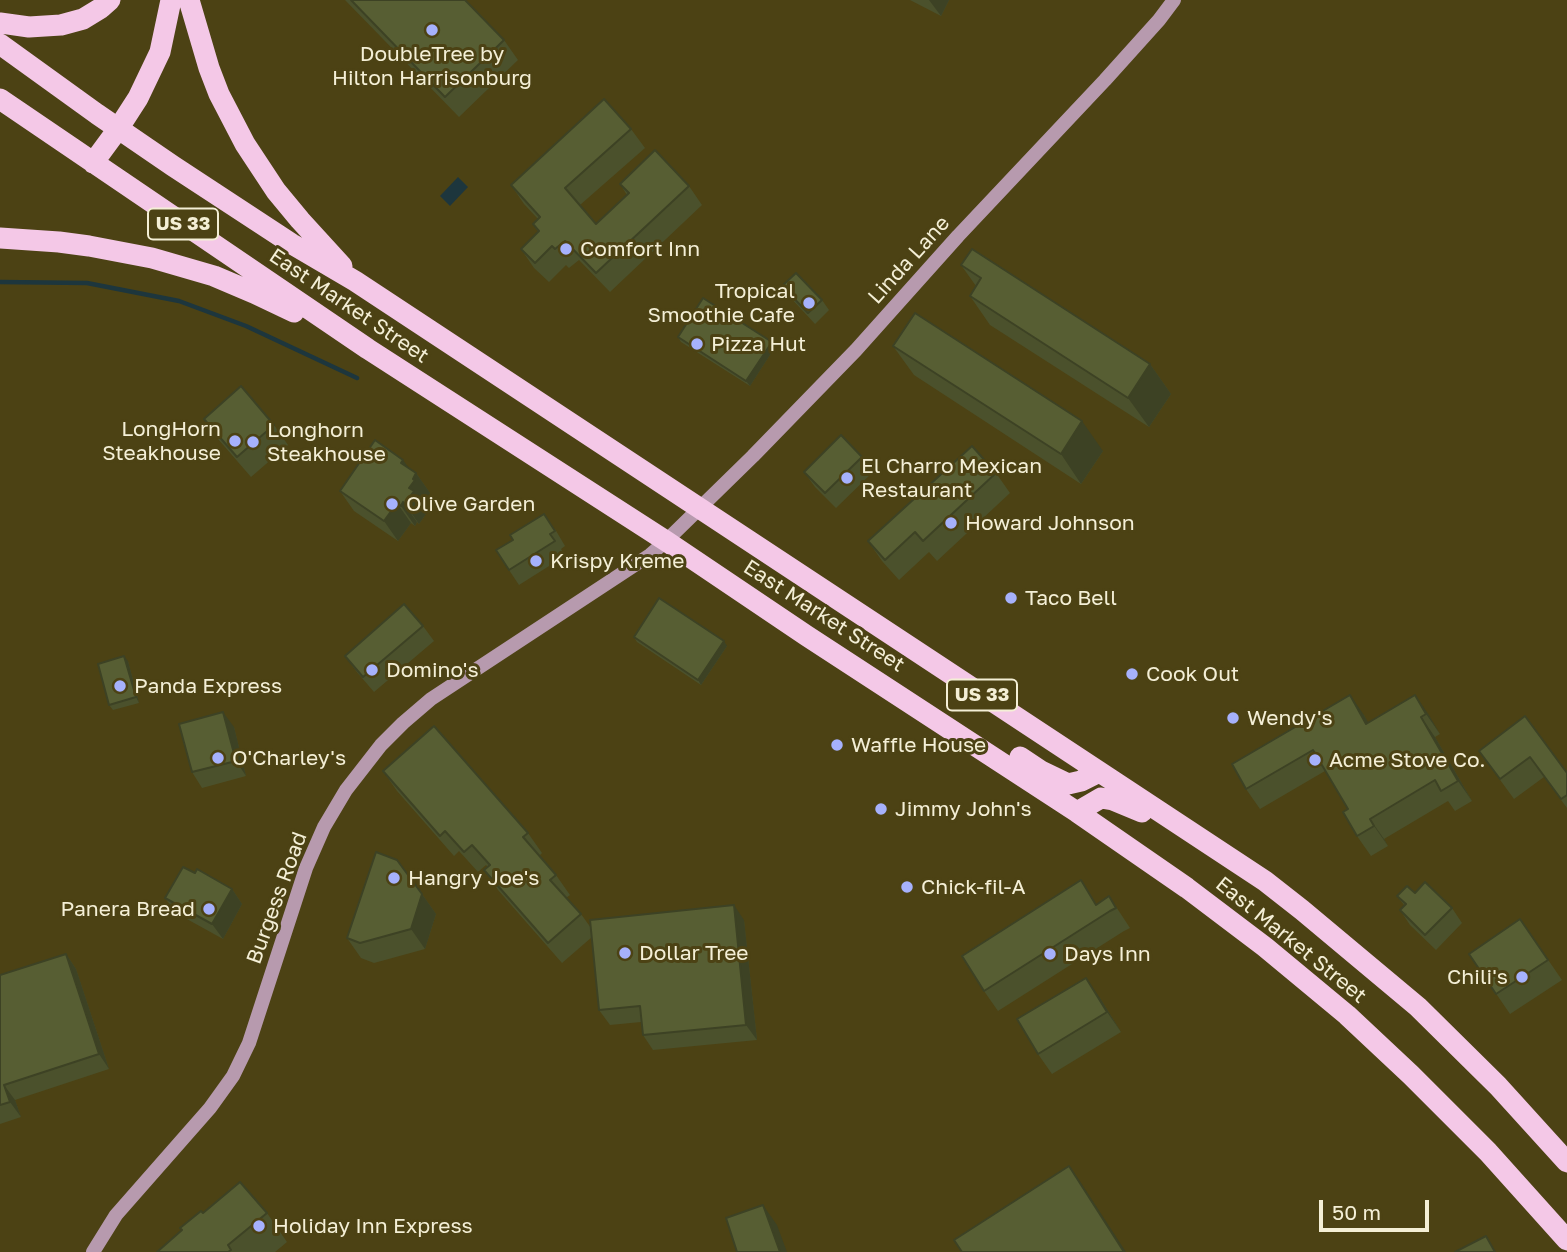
<!DOCTYPE html>
<style>
body{margin:0}
#map{position:relative;width:1567px;height:1252px;overflow:hidden;background:#4c4214;font-family:"Golos Text",sans-serif}
canvas{display:block}
.scale{position:absolute;left:1319px;top:1200px;width:110px;height:32px;box-sizing:border-box;border:4px solid #f4efd6;border-top:0;padding-left:9px;font-size:21px;line-height:24px;white-space:nowrap;color:#f4efd6;-webkit-text-stroke:5px #4c4214;paint-order:stroke}
</style>
<div id="map">
<canvas width="1567" height="1252"></canvas>
<div class="scale">50 m</div>
</div>
<script>
const ctx = document.querySelector('canvas').getContext('2d');
ctx.lineJoin = 'round';
function paint(path, color) { ctx.fillStyle = color; ctx.fill(path, 'evenodd'); }
const poly = rows => new Path2D(rows.map(r => 'M' + r).join(''));
function strokePath(path, color, width, dash) { ctx.strokeStyle = color; ctx.lineWidth = width; ctx.lineCap = dash ? 'butt' : 'round'; ctx.setLineDash(dash || []); ctx.stroke(path); }
function drawText(font, color, halo, rows, align = 'center') {
  ctx.font = font + ' "Golos Text",sans-serif'; ctx.lineWidth = 6; ctx.setLineDash([]); ctx.textBaseline = 'middle'; ctx.strokeStyle = halo; ctx.fillStyle = color; for (const [text, x, y, turn = 0] of rows) {
    ctx.save(); ctx.translate(x, y); ctx.rotate((+turn || 0) * Math.PI / 180); ctx.textAlign = isNaN(turn) ? turn : align; if (halo) ctx.strokeText(text, 0, 0); ctx.fillText(text, 0, 0); ctx.restore();
  }
}
const water = poly([
 [458,177,468,187,450,206,440,196]
]);
const stream = poly([
 [0,282,87,283,179,301,246,326,357,378]
]);
const secondary = poly([
 [93,1252,116,1215,210,1108,233,1076,249,1043,306,868,324,827,346,790,381,745,403,723,431,699,650,555,666,541,753,456,856,350,958,236,1105,80,1159,20,1174,0]
]);
const highway = poly([
 [189,0,209,68,219,94,245,144,276,191,300,220,342,266],
 [0,23,29,27,61,25,83,19,101,8,110,0],
 [0,44,97,114,173,166,292,244,355,281,1265,881,1302,910,1418,1007,1498,1086,1567,1162],
 [0,99,368,349,666,541,807,636,1077,812,1187,888,1265,947,1347,1015,1411,1075,1488,1152,1567,1240],
 [93,163,118,129,138,98,160,52,171,0],
 [0,238,59,242,89,246,152,258,214,276,254,293,294,312],
 [1020,757,1041,771,1068,784,1081,781,1099,772],
 [1077,812,1101,798,1113,800,1142,812]
]);
const wall = poly([
 [345,0,465,0,504,40,518,60,459,117],
 [910,0,949,0,941,16],
 [631,129,645,148,580,205,596,224,627,195,620,184,689,186,702,205,610,292,579,260,569,268,566,265,549,282,534,268,521,249,538,232,533,224,538,219,524,204,511,185],
 [961,265,1150,364,1171,394,1149,427,990,325,970,296,976,286],
 [782,286,822,300,829,310,815,324,789,296],
 [678,337,772,342,775,347,750,386,681,342],
 [893,346,1103,451,1081,484,914,375],
 [204,419,274,425,288,445,251,477,218,439],
 [862,457,873,472,836,508,815,487,804,472],
 [410,469,416,473,430,493,427,498,429,500,425,506,428,511,419,524,417,522,415,526,411,523,398,541,354,511,340,491],
 [996,473,1010,493,937,561,929,552,899,580,882,561,868,541],
 [555,529,565,546,561,549,565,556,519,585,509,570],
 [423,626,434,641,374,692,356,671,345,656],
 [634,637,727,646,701,685,637,642],
 [128,661,139,703,113,710,109,705],
 [1415,695,1440,734,1435,737,1472,801,1455,811,1448,801,1384,839,1388,846,1371,856,1357,836,1348,809,1325,771,1260,809,1246,789,1364,715,1368,723],
 [1525,716,1567,773,1567,808,1544,777,1514,799,1479,751],
 [234,727,246,776,202,788,192,772],
 [383,771,528,833,542,853,539,856,556,875,570,895,566,898,581,914,591,928,744,920,757,1040,653,1050,643,1035,641,1022,610,1025,599,1010,592,937,562,963,498,890,484,870,488,867,486,865,478,872,459,851,454,856,397,791],
 [195,873,232,889,242,904,223,939,176,913,165,898],
 [1415,893,1452,908,1462,923,1436,950,1410,925,1400,910,1404,905,1397,896],
 [422,894,436,914,425,949,374,963,361,958,347,938],
 [1109,896,1130,928,1124,931,998,1011,984,991],
 [1520,919,1562,980,1510,1014,1469,954],
 [66,954,76,969,109,1069,15,1100,21,1117,0,1124,0,975],
 [1100,998,1121,1032,1052,1074,1038,1054],
 [203,1213,267,1213,287,1242,275,1252,157,1252]
]);
const shadedWall = poly([
 [929,0,949,0,941,16],
 [772,342,775,347,750,386,746,381],
 [1150,364,1171,394,1149,427,1128,398],
 [1082,421,1103,451,1081,484,1061,454],
 [403,460,415,476,416,473,430,493,427,498,429,500,425,506,428,511,419,524,405,504,401,463],
 [403,502,417,522,415,526,401,506],
 [397,503,411,523,398,541,384,521],
 [724,641,727,646,701,685,698,680],
 [124,656,128,661,139,703,136,697],
 [1350,695,1364,715,1380,744,1366,724],
 [1415,695,1429,715,1440,734,1426,714],
 [223,712,234,727,246,776,236,761],
 [1421,717,1435,737,1472,801,1458,781],
 [1370,819,1384,839,1388,846,1374,826],
 [232,889,242,904,223,939,212,924],
 [422,894,436,914,425,949,411,929],
 [734,905,744,920,757,1040,746,1025],
 [66,954,76,969,109,1069,99,1054],
 [1086,978,1100,998,1121,1032,1107,1012],
 [4,1085,15,1100,21,1117,10,1102],
 [1069,1166,1083,1186,1126,1252,1124,1252],
 [763,1205,777,1225,787,1252,780,1252]
]);
const building = poly([
 [351,0,465,0,504,40,445,97,351,0],
 [604,99,631,129,565,188,596,224,629,193,620,184,655,150,689,186,596,273,565,241,555,249,552,246,535,263,521,249,539,231,533,224,540,217,511,185,604,99],
 [972,249,1150,364,1128,398,970,296,981,278,961,265,972,249],
 [796,273,822,300,808,313,782,286,796,273],
 [703,298,772,342,746,381,678,337,703,298],
 [915,313,1082,421,1061,454,893,346,915,313],
 [241,386,274,425,237,457,204,419,241,386],
 [841,435,862,457,825,493,804,472,841,435],
 [375,440,403,460,401,463,416,473,413,479,415,480,409,488,414,491,405,504,403,502,401,506,397,503,384,521,340,491,375,440],
 [972,446,996,473,923,541,915,532,885,560,868,541,972,446],
 [544,514,555,531,550,534,555,541,509,570,496,550,513,540,510,535,544,514],
 [659,598,724,641,698,680,634,637,659,598],
 [404,604,423,626,363,677,345,656,404,604],
 [124,656,136,697,109,705,98,664,124,656],
 [1350,695,1366,724,1415,695,1426,714,1421,717,1458,781,1441,791,1435,780,1370,819,1374,826,1357,836,1343,812,1348,809,1313,750,1246,789,1232,764,1350,695],
 [223,712,236,761,192,772,179,724,223,712],
 [1525,716,1567,773,1567,795,1561,799,1530,757,1500,779,1479,751,1525,716],
 [434,726,528,833,523,837,556,875,550,880,581,914,548,943,484,870,490,865,472,845,464,852,445,831,440,836,383,771,434,726],
 [376,852,397,860,422,894,411,929,360,943,347,938,376,852],
 [183,867,195,873,197,869,232,889,212,924,165,898,183,867],
 [1081,880,1096,905,1109,896,1116,908,1110,911,984,991,962,956,1081,880],
 [1425,882,1452,908,1425,935,1400,910,1406,904,1397,896,1407,886,1415,893,1425,882],
 [734,905,746,1025,643,1035,640,1006,599,1010,590,920,734,905],
 [1520,919,1548,960,1496,994,1469,954,1520,919],
 [66,954,99,1054,4,1085,10,1102,0,1105,0,975,66,954],
 [1086,978,1107,1012,1038,1054,1017,1019,1086,978],
 [1069,1166,1124,1252,962,1252,954,1240,1069,1166],
 [240,1182,267,1213,228,1245,231,1250,228,1252,157,1252,182,1230,180,1228,201,1211,203,1213,240,1182],
 [763,1205,780,1252,737,1252,726,1218,763,1205],
 [1486,1236,1495,1252,1455,1252,1486,1236]
]);
const markers = [
 [432,30,7,"#a6b1fc"],
 [566,249,7,"#a6b1fc"],
 [809,303,7,"#a6b1fc"],
 [697,344,7,"#a6b1fc"],
 [235,441,7,"#a6b1fc"],
 [253,442,7,"#a6b1fc"],
 [847,478,7,"#a6b1fc"],
 [392,504,7,"#a6b1fc"],
 [951,523,7,"#a6b1fc"],
 [536,561,7,"#a6b1fc"],
 [1011,598,7,"#a6b1fc"],
 [372,670,7,"#a6b1fc"],
 [1132,674,7,"#a6b1fc"],
 [120,686,7,"#a6b1fc"],
 [1233,718,7,"#a6b1fc"],
 [837,745,7,"#a6b1fc"],
 [218,758,7,"#a6b1fc"],
 [1315,760,7,"#a6b1fc"],
 [881,809,7,"#a6b1fc"],
 [394,878,7,"#a6b1fc"],
 [907,887,7,"#a6b1fc"],
 [209,909,7,"#a6b1fc"],
 [625,953,7,"#a6b1fc"],
 [1050,954,7,"#a6b1fc"],
 [1522,977,7,"#a6b1fc"],
 [259,1226,7,"#a6b1fc"]
];
const shields = [
 [183,224,70],
 [982,695,70]
];
const shieldNames = [
 ["US 33",183,224],
 ["US 33",982,695]
];
const poiNames = [
 ["DoubleTree by",432,54,"center"],
 ["Hilton Harrisonburg",432,78,"center"],
 ["Comfort Inn",580,249],
 ["Tropical",795,291,"right"],
 ["Smoothie Cafe",795,315,"right"],
 ["Pizza Hut",711,344],
 ["LongHorn",221,429,"right"],
 ["Steakhouse",221,453,"right"],
 ["Longhorn",267,430],
 ["Steakhouse",267,454],
 ["El Charro Mexican",861,466],
 ["Restaurant",861,490],
 ["Olive Garden",406,504],
 ["Howard Johnson",965,523],
 ["Krispy Kreme",550,561],
 ["Taco Bell",1025,598],
 ["Domino's",386,670],
 ["Cook Out",1146,674],
 ["Panda Express",134,686],
 ["Wendy's",1247,718],
 ["Waffle House",851,745],
 ["O'Charley's",232,758],
 ["Acme Stove Co.",1329,760],
 ["Jimmy John's",895,809],
 ["Hangry Joe's",408,878],
 ["Chick-fil-A",921,887],
 ["Panera Bread",195,909,"right"],
 ["Dollar Tree",639,953],
 ["Days Inn",1064,954],
 ["Chili's",1508,977,"right"],
 ["Holiday Inn Express",273,1226]
];
const streetNames = [
 ["Linda Lane",909,260,-48],
 ["East Market Street",349,306,34],
 ["East Market Street",824,616,33],
 ["Burgess Road",277,898,-70],
 ["East Market Street",1291,940,39]
];
paint(water, '#1d363d');
strokePath(stream, '#1d363d', 4.5);
strokePath(secondary, '#b79aae', 14);
strokePath(highway, '#f4c8e7', 21);
paint(wall, '#4b512c');
paint(shadedWall, '#3d4224');
paint(building, '#575e33');
strokePath(building, '#3d4224', 2);
for (const [x, y, r, color] of markers) { const dot = new Path2D(); dot.arc(x, y, r, 0, 2 * Math.PI); ctx.fillStyle = color; ctx.fill(dot); strokePath(dot, '#4c4214', 2.5); }
for (const [x, y, w] of shields) { const box = new Path2D(); box.roundRect(x - w / 2, y - 15.5, w, 31, 5); ctx.fillStyle = '#4c4214'; ctx.fill(box); strokePath(box, '#f4efd6', 2); }
drawText('bold 19px', '#f4efd6', null, shieldNames);
drawText('21px', '#f4efd6', '#4c4214', poiNames, 'left');
drawText('21px', '#f4efd6', '#4c4214', streetNames);
</script>
